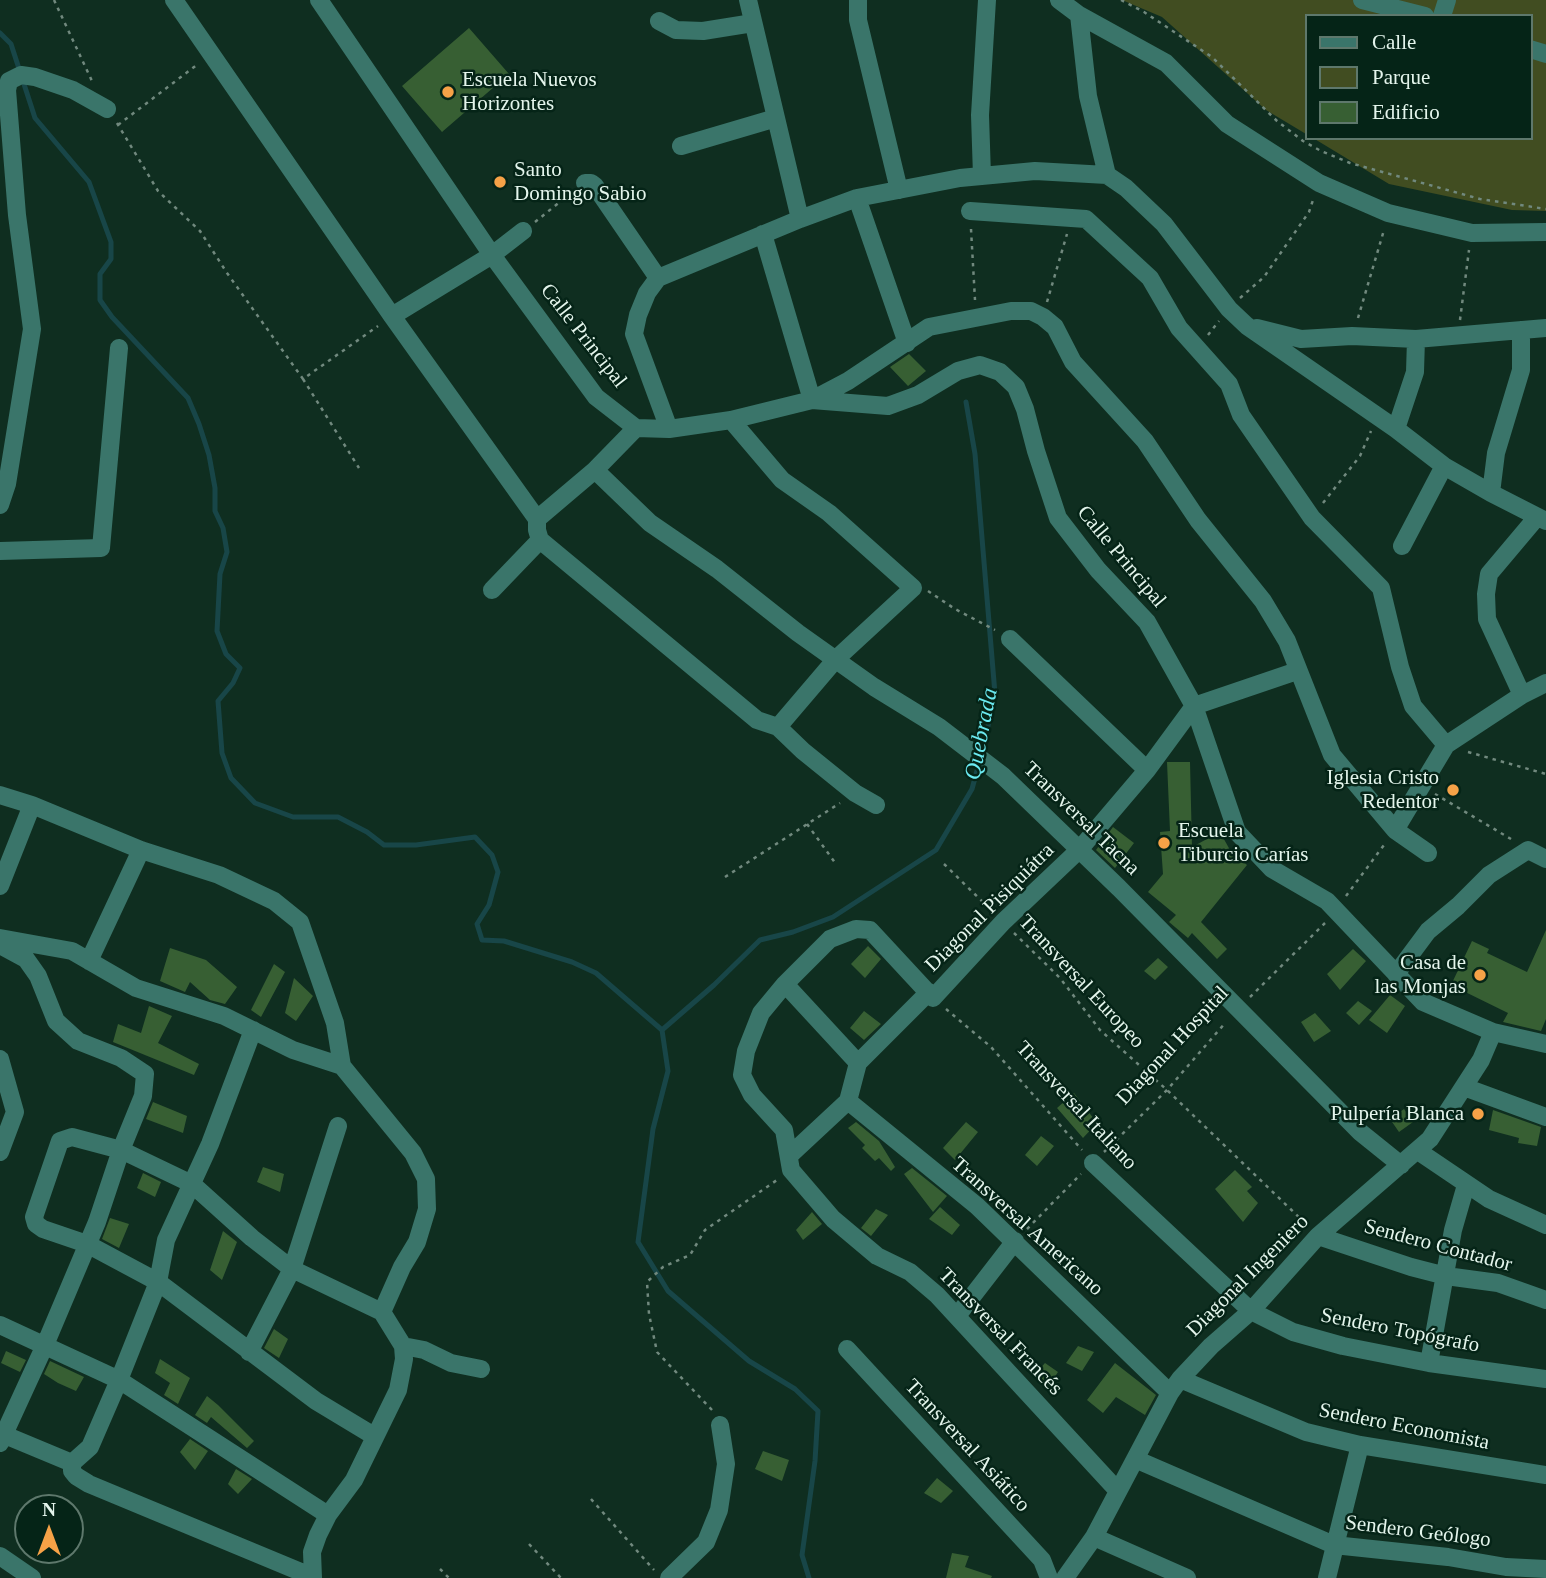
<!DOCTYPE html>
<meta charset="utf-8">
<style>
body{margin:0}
#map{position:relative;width:1546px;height:1578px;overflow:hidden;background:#0f2e20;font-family:"Times New Roman",serif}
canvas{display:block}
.legend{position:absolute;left:1305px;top:14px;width:228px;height:126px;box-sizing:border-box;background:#052417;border:2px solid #5e786c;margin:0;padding:9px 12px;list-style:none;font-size:21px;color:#e4f5ec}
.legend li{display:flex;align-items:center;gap:14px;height:35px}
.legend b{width:35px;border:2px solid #5e786c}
.north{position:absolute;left:14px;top:1494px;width:70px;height:70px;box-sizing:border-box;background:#052417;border:2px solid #5e786c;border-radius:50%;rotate:0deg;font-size:19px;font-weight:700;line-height:28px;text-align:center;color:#e4f5ec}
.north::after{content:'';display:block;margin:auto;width:24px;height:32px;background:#f6a247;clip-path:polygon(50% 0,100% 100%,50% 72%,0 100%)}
</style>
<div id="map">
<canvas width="1546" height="1578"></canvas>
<ul class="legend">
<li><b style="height:9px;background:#3a756a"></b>Calle</li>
<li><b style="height:19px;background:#414d21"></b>Parque</li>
<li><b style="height:19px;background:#375f33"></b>Edificio</li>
</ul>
<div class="north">N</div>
</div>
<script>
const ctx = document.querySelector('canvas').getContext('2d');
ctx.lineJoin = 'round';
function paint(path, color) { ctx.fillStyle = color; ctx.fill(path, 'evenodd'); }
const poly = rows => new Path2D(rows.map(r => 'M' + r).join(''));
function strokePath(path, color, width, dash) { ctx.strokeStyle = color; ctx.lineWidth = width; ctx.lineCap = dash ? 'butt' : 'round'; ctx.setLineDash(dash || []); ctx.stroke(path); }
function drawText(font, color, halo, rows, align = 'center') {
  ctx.font = font + ' "Times New Roman",serif'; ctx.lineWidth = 5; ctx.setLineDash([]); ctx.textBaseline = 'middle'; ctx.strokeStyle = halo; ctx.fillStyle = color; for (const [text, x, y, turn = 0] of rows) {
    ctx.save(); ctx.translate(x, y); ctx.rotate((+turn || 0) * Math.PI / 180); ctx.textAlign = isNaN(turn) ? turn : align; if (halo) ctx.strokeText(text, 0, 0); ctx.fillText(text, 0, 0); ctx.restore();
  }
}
const green = poly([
 [1122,0,1546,0,1546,211,1512,210,1389,184,1313,138,1530,138,1530,16,1306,16,1306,134,1266,110,1162,17]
]);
const stream = poly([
 [0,33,11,44,35,118,89,182,111,242,111,259,100,274,100,300,112,317,188,398,199,424,209,455,215,488,215,511,223,528,227,552,220,574,217,631,226,654,240,668,233,683,218,701,222,753,231,778,255,803,293,817,338,817,367,832,384,845,416,845,475,837,492,855,498,872,489,905,477,924,482,940,504,941,572,962,596,973,662,1030,668,1071,653,1129,638,1242,668,1291,749,1361,795,1389,818,1411,815,1461,802,1555,809,1578],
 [966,402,975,454,995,694,982,753],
 [662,1030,714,985,760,940,793,932,833,917,936,850,972,789,979,763]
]);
const building = poly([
 [469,28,509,74,442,132,402,86],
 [909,354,926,371,908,386,890,367],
 [1167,762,1190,762,1192,847,1220,832,1230,850,1247,865,1201,922,1227,949,1217,959,1192,933,1188,938,1169,922,1176,915,1148,892,1163,874,1160,832,1170,831],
 [1113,827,1134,843,1115,868,1096,850],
 [1546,930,1546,1019,1541,1031,1503,1022,1508,1013,1451,985,1472,941,1489,949,1487,953,1527,972],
 [868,946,881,959,865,978,851,964],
 [170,948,206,960,237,987,225,1004,210,1000,190,982,185,992,160,981],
 [1353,949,1366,961,1340,990,1327,974],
 [1158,958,1168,967,1155,980,1144,971],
 [274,964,285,972,261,1017,251,1010],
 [294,978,313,996,296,1021,285,1013],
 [1390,995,1405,1006,1387,1033,1369,1020],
 [1358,1001,1372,1011,1359,1025,1346,1013],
 [149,1006,172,1016,158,1043,199,1064,194,1075,113,1042,118,1024,141,1033],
 [864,1011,881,1024,864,1040,850,1028],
 [1315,1013,1331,1031,1314,1042,1301,1022],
 [1074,1093,1097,1123,1083,1138,1057,1108],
 [153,1102,187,1116,183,1133,146,1119],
 [1404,1109,1413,1122,1399,1132,1390,1119],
 [1493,1110,1541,1127,1537,1146,1518,1143,1519,1138,1489,1130],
 [856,1122,879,1141,895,1167,891,1171,879,1158,875,1161,862,1148,865,1145,848,1128],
 [966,1122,978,1132,955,1160,943,1148],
 [1041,1136,1054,1146,1037,1166,1025,1155],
 [263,1167,284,1174,280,1192,257,1182],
 [912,1168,947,1196,933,1212,904,1174],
 [1235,1170,1252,1187,1247,1191,1258,1203,1243,1222,1215,1189],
 [143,1173,161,1182,155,1197,137,1188],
 [940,1207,960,1225,952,1235,929,1219],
 [876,1209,888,1215,871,1236,861,1228],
 [812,1212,822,1224,803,1240,796,1230],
 [110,1218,129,1224,119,1248,102,1239],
 [223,1231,237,1242,222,1280,210,1270],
 [274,1329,288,1339,279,1358,264,1348],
 [1078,1346,1094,1352,1082,1371,1066,1363],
 [6,1351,26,1360,20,1372,1,1363],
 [160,1359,190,1378,178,1404,164,1395,170,1383,155,1373],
 [50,1361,84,1377,76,1391,58,1383,44,1374],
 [1045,1363,1058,1372,1046,1390,1034,1375],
 [1115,1363,1156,1395,1145,1415,1116,1397,1103,1413,1087,1400],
 [207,1396,218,1405,254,1441,247,1448,211,1417,207,1423,195,1415],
 [190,1439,208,1451,195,1470,180,1452],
 [763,1451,789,1460,782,1481,755,1469],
 [236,1469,252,1479,238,1494,228,1484],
 [937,1478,953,1491,941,1503,924,1493],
 [952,1553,969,1556,965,1567,992,1576,991,1578,946,1578]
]);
const path = poly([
 [54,0,92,81],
 [1121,0,1144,12,1212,57,1277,121,1303,141,1321,151,1350,163,1480,199,1546,209],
 [117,123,158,191,200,231,227,273,303,379,378,326],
 [118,125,198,64],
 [535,222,571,193],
 [971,229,975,300],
 [1240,298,1264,277,1309,212,1314,197],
 [1047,302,1067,234],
 [1358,318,1384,230],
 [1460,320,1469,250],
 [1208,335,1219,321],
 [303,379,359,468],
 [1323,503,1360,456,1371,431],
 [928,591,955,609,995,630],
 [1468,752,1546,774],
 [1435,794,1511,839],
 [807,824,836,864],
 [944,864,992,911],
 [725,877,840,803],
 [1346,896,1384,845],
 [1014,933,1060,978,1100,1030,1167,1090,1306,1224],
 [1250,997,1325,923],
 [946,1009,991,1047,1082,1150],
 [1104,1152,1167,1090,1226,1022],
 [1027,1229,1081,1174],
 [712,1410,657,1352,649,1314,647,1282,663,1267,690,1255,705,1230,777,1180],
 [591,1499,654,1570],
 [529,1544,561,1578],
 [440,1569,449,1578]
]);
const minor = poly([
 [174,0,392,316,537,519],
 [319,0,492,255,596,397,636,428,669,429,731,420,812,400,888,406,918,395,958,371,980,365,1000,372,1016,387,1025,409,1036,451,1058,518,1098,570,1147,622,1194,706,1237,832,1272,869,1327,901,1423,1002,1493,1032,1546,1044],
 [748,0,800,219],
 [858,0,858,20,899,190],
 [1059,0,1079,15,1166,63,1227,124,1319,183,1388,213,1472,233,1546,232],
 [1362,0,1425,16],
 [1079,15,1088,96,1107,175],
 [1442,16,1447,0],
 [659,21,676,30,703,31,753,23],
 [1530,49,1546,54],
 [681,146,776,118],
 [982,176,980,115,987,0],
 [585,183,591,183,595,186,658,278],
 [857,198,907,343],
 [970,211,1086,219,1150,278,1179,328,1229,384,1241,415,1312,518,1381,588,1400,667,1413,706,1446,745],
 [763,234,812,400,848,381,929,327,1011,311,1031,311,1043,317,1055,327,1073,362,1145,441,1198,520,1263,601,1287,641,1332,755,1395,830,1428,853],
 [392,316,492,255,523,231],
 [1257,328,1301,339,1352,336,1416,339,1546,328],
 [731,420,782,480,829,513,913,588,836,659,778,727],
 [669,429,634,334,638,315,647,293,658,278,800,219,857,198,960,178,1035,171,1107,175,1126,188,1164,224,1229,309,1247,326,1396,429,1444,466,1491,493,1546,521],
 [1396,429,1415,372,1416,339],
 [595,470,650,523,717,569,798,633,874,687,939,727,1003,776,1119,888,1360,1132,1401,1165],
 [1491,493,1496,453,1521,370,1521,330],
 [0,505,7,484,32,329,17,215,7,90,9,81,21,75,35,77,73,90,107,109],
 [540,540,757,720,778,727,803,751,855,793,876,805],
 [1402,546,1444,466],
 [0,551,101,548,119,348],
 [492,590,540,540,537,530,537,519,595,470,636,428],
 [1010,639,1147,770],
 [1522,695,1487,619,1486,594,1489,574,1537,517],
 [0,795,32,805,141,850,219,875,274,901,300,922,335,1023,342,1066,413,1153,426,1179,427,1209,417,1242,402,1267,382,1312],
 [1395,830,1446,745,1522,695,1546,683],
 [0,886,32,805],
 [0,938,72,951,136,988,224,1016,293,1050,342,1066],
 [0,945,26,959,38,976,56,1021,78,1041,121,1058,145,1074,143,1096,121,1150,97,1222,45,1345,0,1443],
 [89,961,141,850],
 [1396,974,1428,931,1458,906,1489,875,1528,850,1546,859],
 [785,984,858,1063],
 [0,1059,15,1112,0,1152],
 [1464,1087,1546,1117],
 [848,1101,977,1206,1170,1393],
 [1418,1151,1489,1199,1546,1225],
 [790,1155,848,1101,858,1063,929,992],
 [1093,1163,1251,1311,1293,1332,1343,1346,1429,1363,1546,1379],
 [1318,1236,1411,1267,1446,1276,1498,1283,1546,1300],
 [957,1316,1015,1241],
 [0,1325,119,1380,328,1515],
 [403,1346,424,1350,451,1363,481,1369],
 [847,1349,1042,1560,1049,1578],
 [249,1352,292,1269,338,1126],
 [1429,1363,1453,1230,1466,1185],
 [1180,1379,1306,1432,1360,1445,1546,1475],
 [0,1433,72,1463,72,1471,76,1476,89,1484,313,1577],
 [1135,1459,1334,1545,1448,1557,1506,1567,1546,1569],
 [72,1463,90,1447,119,1380,158,1282,166,1240,210,1144,253,1030],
 [1117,1490,937,1295,910,1272,877,1256,833,1219,791,1170,784,1130,752,1095,742,1075,746,1051,761,1013,785,984,830,939,856,929,870,930,933,998,1003,922,1079,850,1147,770,1194,706,1297,671],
 [1094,1537,1187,1578],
 [0,1556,32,1578],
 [313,1578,312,1552,318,1535,328,1515,354,1480,398,1390,404,1359,403,1346,382,1312,292,1269,252,1238,192,1184,121,1150,72,1137,60,1141,34,1217,36,1224,43,1229,87,1244,158,1282,316,1401,374,1436],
 [669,1578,706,1542,719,1510,726,1464,720,1425],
 [1065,1578,1094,1537,1170,1393,1180,1379,1211,1346,1251,1311,1318,1236,1430,1139,1481,1060,1493,1032],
 [1327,1578,1360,1445]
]);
const markers = [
 [448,92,7,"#f6a247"],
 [500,182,7,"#f6a247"],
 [1453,790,7,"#f6a247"],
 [1164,843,7,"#f6a247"],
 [1480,975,7,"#f6a247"],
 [1478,1114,7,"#f6a247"]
];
const poiNames = [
 ["Escuela Nuevos",462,80],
 ["Horizontes",462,104],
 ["Santo",514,170],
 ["Domingo Sabio",514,194],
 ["Iglesia Cristo",1439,778,"right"],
 ["Redentor",1439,802,"right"],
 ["Escuela",1178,831],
 ["Tiburcio Carías",1178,855],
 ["Casa de",1466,963,"right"],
 ["las Monjas",1466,987,"right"],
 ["Pulpería Blanca",1464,1114,"right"]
];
const streetNames = [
 ["Calle Principal",583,336,52],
 ["Calle Principal",1121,557,50],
 ["Transversal Tacna",1081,819,44],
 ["Diagonal Pisiquiátra",990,908,-45],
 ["Transversal Europeo",1081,982,47],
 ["Diagonal Hospital",1173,1046,-47],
 ["Transversal Italiano",1076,1106,47],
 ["Transversal Americano",1027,1227,42],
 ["Sendero Contador",1438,1246,15],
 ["Diagonal Ingeniero",1248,1276,-45],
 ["Sendero Topógrafo",1400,1331,11],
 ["Transversal Francés",1000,1332,46],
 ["Sendero Economista",1404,1427,11],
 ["Transversal Asiático",967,1446,47],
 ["Sendero Geólogo",1418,1532,7]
];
const waterNames = [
 ["Quebrada",982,734,-79]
];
paint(green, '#414d21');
strokePath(stream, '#184648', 5);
paint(building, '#375f33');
strokePath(path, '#71897e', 2.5, [3.5, 5]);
strokePath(minor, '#3a756a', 18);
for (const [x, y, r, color] of markers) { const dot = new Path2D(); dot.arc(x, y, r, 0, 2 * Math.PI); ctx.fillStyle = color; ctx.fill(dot); strokePath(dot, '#052417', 2.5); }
drawText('21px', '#e4f5ec', '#052417', poiNames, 'left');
drawText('21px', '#e4f5ec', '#052417', streetNames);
drawText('italic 23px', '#6beaf1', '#052417', waterNames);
</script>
